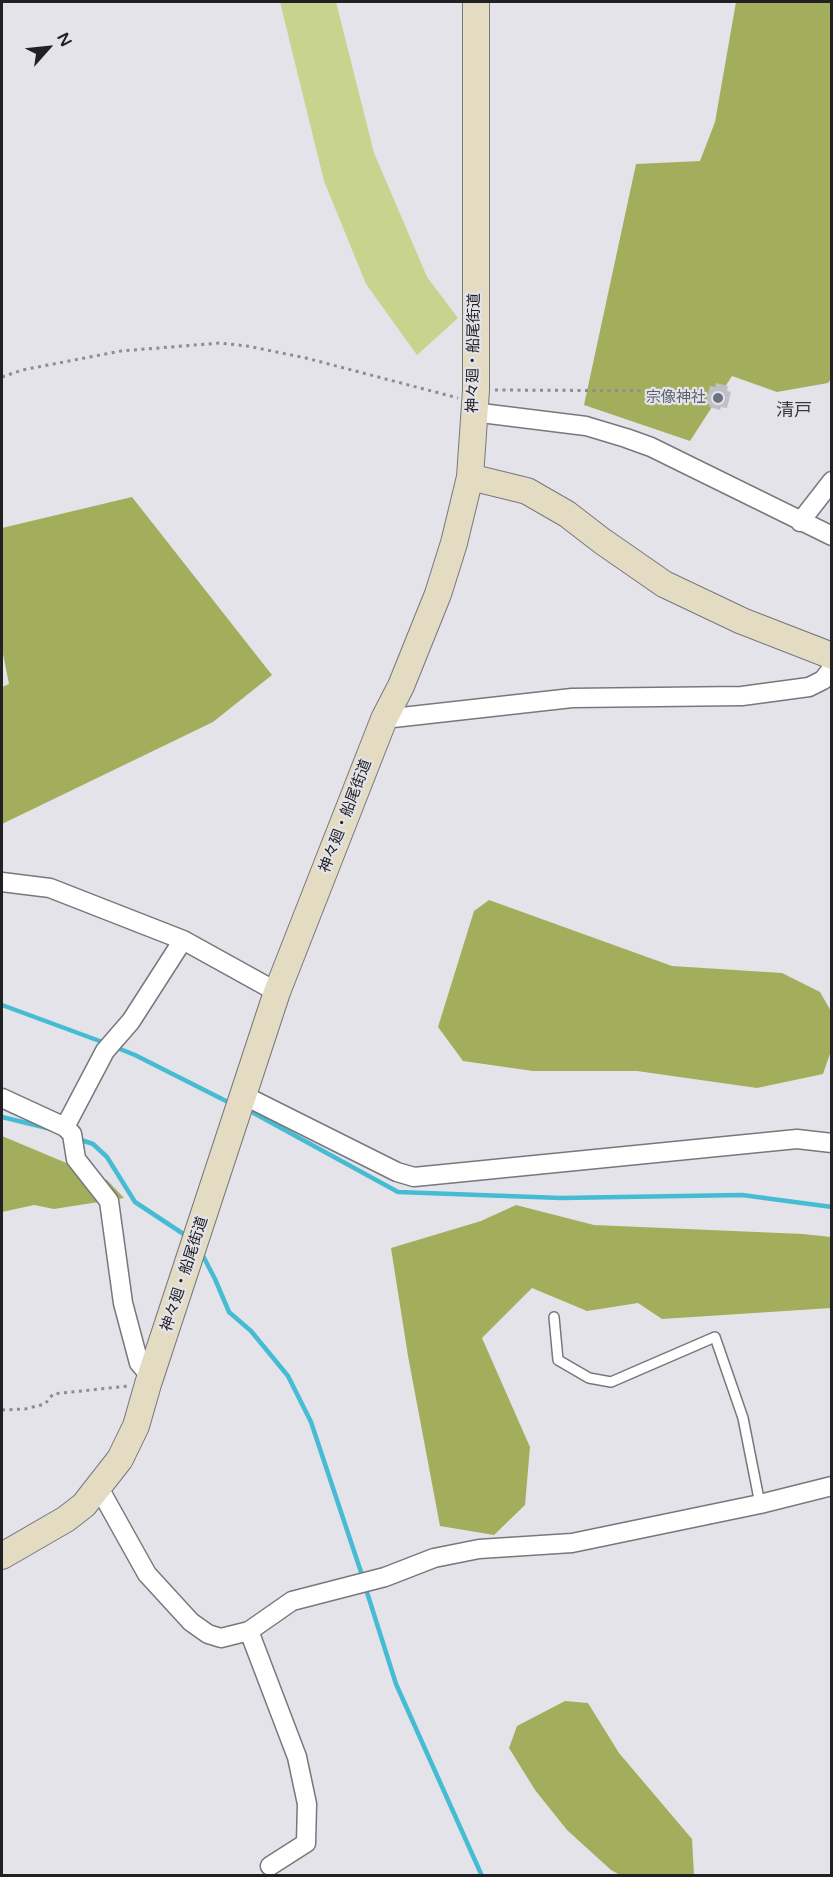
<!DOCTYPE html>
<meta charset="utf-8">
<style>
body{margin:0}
#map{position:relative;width:833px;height:1877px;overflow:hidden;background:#e4e3ea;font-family:"Varela Round",sans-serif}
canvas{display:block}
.frame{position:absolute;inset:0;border:3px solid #212124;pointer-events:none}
.north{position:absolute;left:18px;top:18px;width:60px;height:60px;-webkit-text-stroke:4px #e4e3ea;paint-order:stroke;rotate:63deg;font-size:16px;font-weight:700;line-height:24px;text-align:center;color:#212124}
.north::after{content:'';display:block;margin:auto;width:21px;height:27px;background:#212124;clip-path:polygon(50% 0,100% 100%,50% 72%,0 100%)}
</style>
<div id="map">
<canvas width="833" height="1877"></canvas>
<div class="frame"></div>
<div class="north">N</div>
</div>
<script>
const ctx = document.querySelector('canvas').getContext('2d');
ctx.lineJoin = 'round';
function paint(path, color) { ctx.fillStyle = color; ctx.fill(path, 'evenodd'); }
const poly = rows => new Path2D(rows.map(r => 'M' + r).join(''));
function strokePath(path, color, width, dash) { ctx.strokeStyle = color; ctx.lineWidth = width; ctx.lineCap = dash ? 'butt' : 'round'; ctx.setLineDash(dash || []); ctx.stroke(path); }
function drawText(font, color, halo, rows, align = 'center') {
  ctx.font = font + ' "Varela Round","Noto Sans JP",sans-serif'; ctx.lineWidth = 4.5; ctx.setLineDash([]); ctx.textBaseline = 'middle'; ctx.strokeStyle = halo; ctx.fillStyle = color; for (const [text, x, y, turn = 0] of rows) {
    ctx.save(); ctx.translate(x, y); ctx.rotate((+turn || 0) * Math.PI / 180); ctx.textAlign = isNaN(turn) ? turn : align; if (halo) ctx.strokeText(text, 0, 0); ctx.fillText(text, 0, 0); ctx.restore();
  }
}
const green = poly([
 [280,2,336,2,374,153,427,277,458,318,417,355,366,284,324,181]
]);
const forest = poly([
 [736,2,831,2,831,379,828,383,777,392,732,376,690,441,584,405,636,164,700,161,715,122],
 [132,497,272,675,213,722,2,824,2,687,9,684,2,649,2,528],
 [489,900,672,966,782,973,820,992,832,1013,831,1051,823,1074,757,1088,637,1071,533,1071,463,1061,438,1027,474,911],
 [2,1136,107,1180,124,1198,54,1209,34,1205,2,1212],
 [516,1205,594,1225,803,1234,831,1237,831,1308,662,1319,638,1303,587,1311,532,1288,482,1338,530,1447,525,1505,494,1535,440,1526,408,1356,391,1248,481,1221],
 [565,1701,588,1703,619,1753,692,1839,694,1875,620,1875,611,1870,567,1830,535,1790,509,1748,517,1726]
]);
const stream = poly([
 [2,1005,105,1043],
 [115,1047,135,1055,226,1101],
 [250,1111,398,1192,561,1198,742,1195,832,1207],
 [2,1117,47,1128],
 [78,1139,93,1144,107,1157,135,1202,185,1235],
 [201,1252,215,1279,229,1312,251,1331,288,1376,311,1422,363,1578],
 [365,1586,396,1684,482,1876]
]);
const building = poly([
 [716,383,728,386,727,391,731,392,727,408,721,407,720,410,709,407,710,405,706,403,710,386,715,387]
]);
const path = poly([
 [2,377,22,370,121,351,220,343,247,346,306,358,458,398],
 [495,390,697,391],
 [2,1410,25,1409,45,1404,53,1394,128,1386]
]);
const lane = poly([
 [554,1317,558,1360,589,1378,611,1382,715,1337,743,1418,760,1504]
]);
const street = poly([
 [473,412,586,426,626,438,651,447,832,536],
 [800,522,832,481],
 [384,719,572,698,742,696,809,687,823,680,832,668],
 [2,882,50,888,183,940,277,992],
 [243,1095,397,1172,414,1177,797,1139,832,1143],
 [2,1098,65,1127,72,1134,76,1159,109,1201,123,1303,139,1363,151,1377],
 [65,1127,105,1051,131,1021,183,940],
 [99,1488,147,1574,191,1622,208,1634,221,1638,249,1631,292,1601,385,1577,434,1558,479,1549,572,1543,760,1504,832,1486],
 [249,1631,297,1757,307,1804,306,1843,270,1866]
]);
const secondary = poly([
 [470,477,527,491,567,514,602,541,664,584,742,621,832,656],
 [2,1556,66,1519,84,1505,120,1459,136,1426,148,1384,277,992,384,719,401,686,438,594,454,543,470,477,476,390,476,2]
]);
const markers = [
 [718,398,6,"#6b7280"]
];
const streetNames = [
 ["神々廻・船尾街道",474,353,-89],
 ["神々廻・船尾街道",346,816,-69],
 ["神々廻・船尾街道",185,1274,-72]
];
const worshipNames = [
 ["宗像神社",706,398]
];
const quarterNames = [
 ["清戸",794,411]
];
paint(green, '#c8d38d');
paint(forest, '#a3ae5c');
strokePath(stream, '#46bcd2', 4.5);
paint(building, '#bfc0c6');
strokePath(lane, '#78777d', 12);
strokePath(street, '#78777d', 21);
strokePath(secondary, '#78777d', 28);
strokePath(path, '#8c8c91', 3, [3, 4.5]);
strokePath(lane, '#fff', 9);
strokePath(street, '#fff', 18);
strokePath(secondary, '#e3dbc2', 26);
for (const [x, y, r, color] of markers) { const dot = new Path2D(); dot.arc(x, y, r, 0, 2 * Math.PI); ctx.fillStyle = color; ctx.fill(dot); strokePath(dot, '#e4e3ea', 2); }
drawText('15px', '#212124', '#e4e3ea', streetNames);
drawText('15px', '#5b616d', '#e4e3ea', worshipNames, 'right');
drawText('18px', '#3a393f', '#e4e3ea', quarterNames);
</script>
